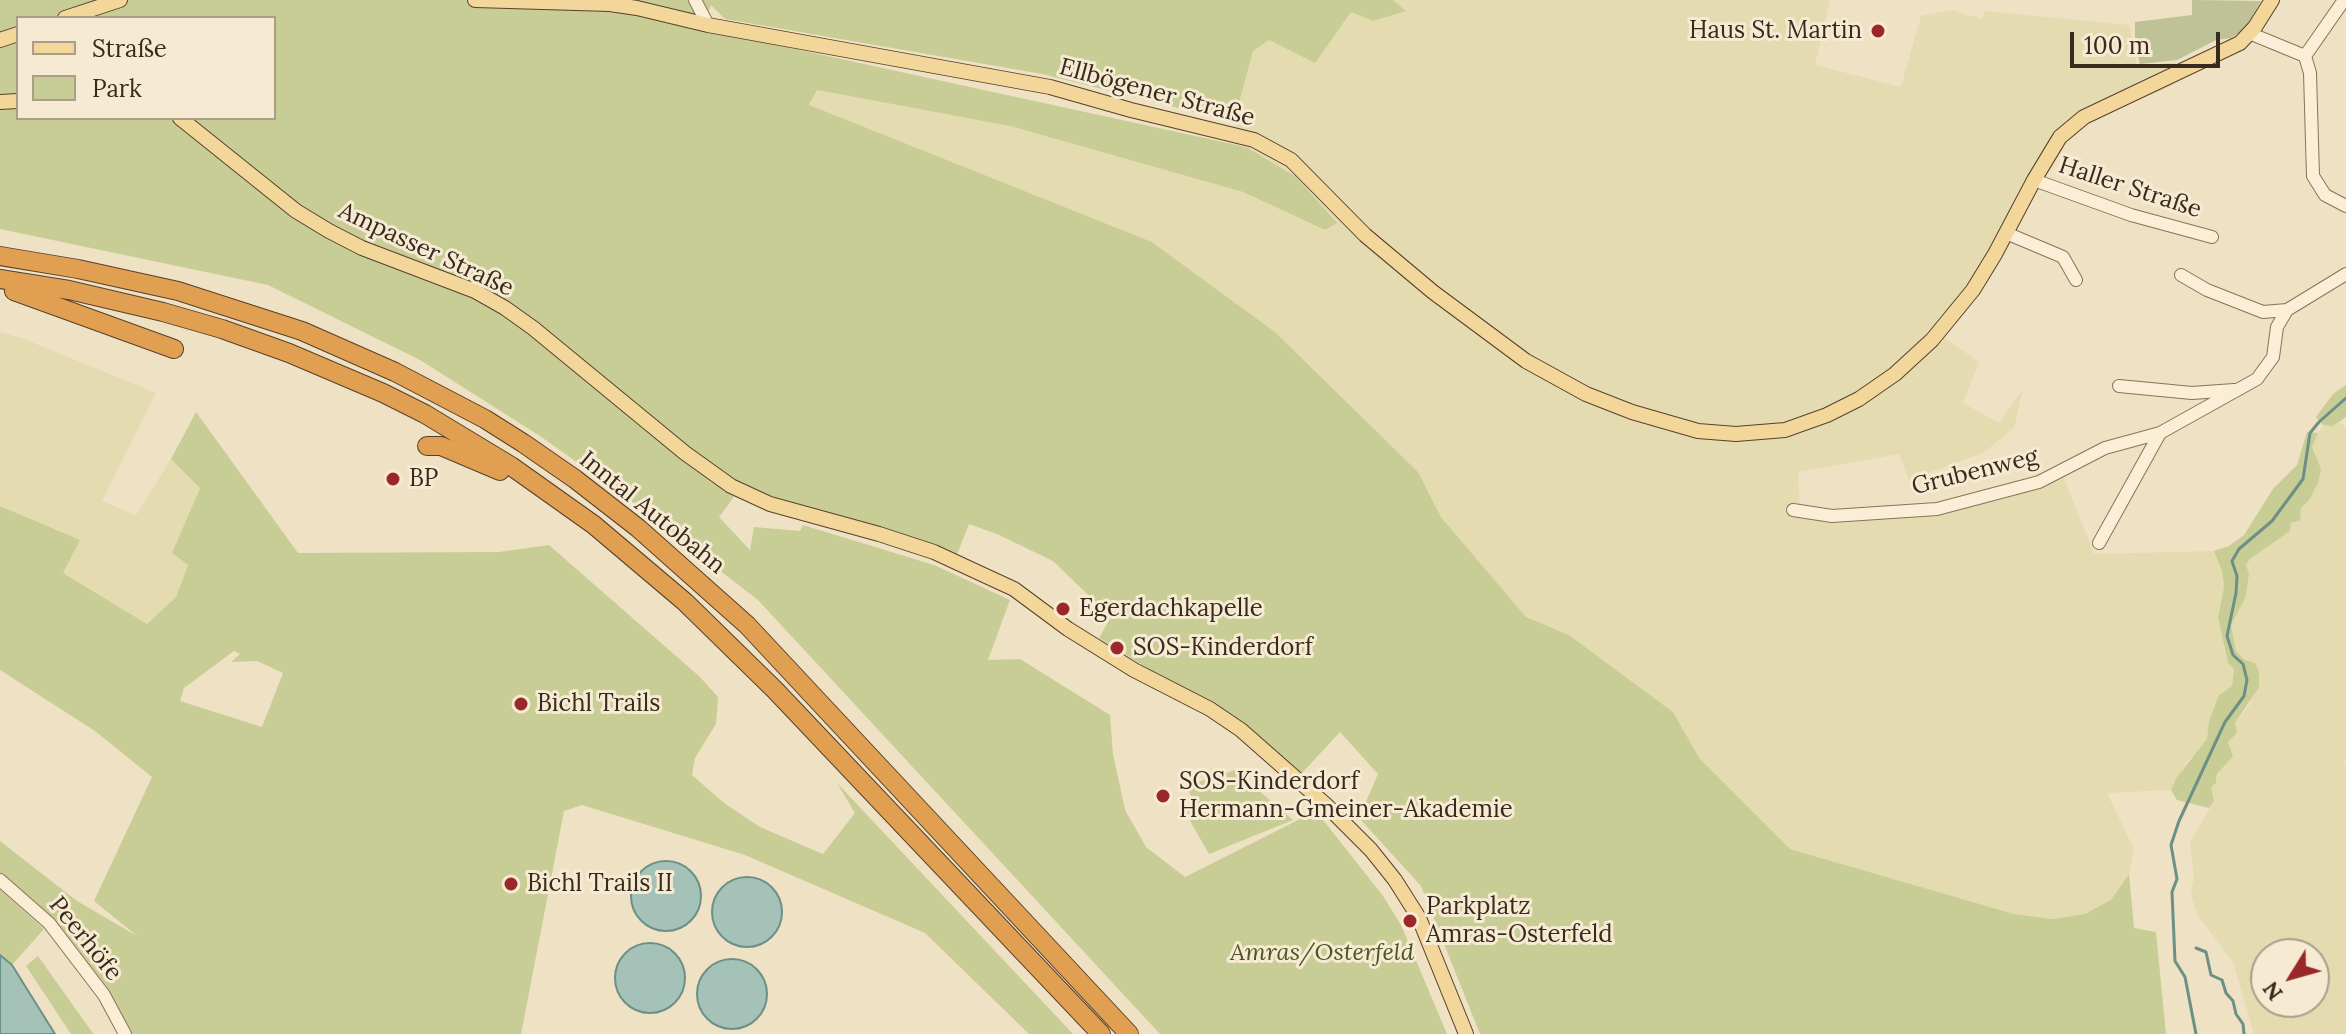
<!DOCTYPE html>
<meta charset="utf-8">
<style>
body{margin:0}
#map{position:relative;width:2346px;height:1034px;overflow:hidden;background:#efe1c3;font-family:Lora,serif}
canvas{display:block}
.legend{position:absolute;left:16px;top:16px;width:260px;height:104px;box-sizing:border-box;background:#f6ebd2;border:2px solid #aa9e8a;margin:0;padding:10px 14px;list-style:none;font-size:24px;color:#392a1e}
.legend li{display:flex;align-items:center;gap:16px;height:40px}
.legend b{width:40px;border:2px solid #aa9e8a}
.north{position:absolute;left:2250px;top:938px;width:80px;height:80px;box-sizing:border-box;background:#f6ebd2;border:2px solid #aa9e8a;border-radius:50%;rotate:233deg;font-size:22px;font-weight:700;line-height:32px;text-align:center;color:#392a1e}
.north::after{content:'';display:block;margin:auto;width:28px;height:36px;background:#9a282b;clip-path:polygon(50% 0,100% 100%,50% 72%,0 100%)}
.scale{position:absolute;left:2070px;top:32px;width:150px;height:36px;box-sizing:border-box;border:4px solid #392a1e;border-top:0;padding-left:10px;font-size:24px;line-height:28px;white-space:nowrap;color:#392a1e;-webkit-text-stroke:6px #f6ebd2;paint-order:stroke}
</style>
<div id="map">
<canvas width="2346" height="1034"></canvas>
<ul class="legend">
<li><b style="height:10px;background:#f3d69a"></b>Straße</li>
<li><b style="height:22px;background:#c8cd96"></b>Park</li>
</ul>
<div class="north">N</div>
<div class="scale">100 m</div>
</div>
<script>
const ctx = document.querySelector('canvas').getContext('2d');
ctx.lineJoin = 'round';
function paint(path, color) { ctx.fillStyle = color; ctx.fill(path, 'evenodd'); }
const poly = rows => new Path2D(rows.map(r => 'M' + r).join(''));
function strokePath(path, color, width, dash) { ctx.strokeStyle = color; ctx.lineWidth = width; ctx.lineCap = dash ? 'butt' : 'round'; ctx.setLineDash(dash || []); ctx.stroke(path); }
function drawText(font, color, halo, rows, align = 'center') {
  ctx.font = font + ' Lora,serif'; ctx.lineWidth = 6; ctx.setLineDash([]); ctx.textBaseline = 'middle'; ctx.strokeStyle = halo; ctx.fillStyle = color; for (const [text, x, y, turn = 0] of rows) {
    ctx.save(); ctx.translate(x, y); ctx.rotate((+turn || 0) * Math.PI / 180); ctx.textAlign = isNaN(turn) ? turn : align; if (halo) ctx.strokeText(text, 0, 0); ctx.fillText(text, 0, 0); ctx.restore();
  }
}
const farmland = poly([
 [1393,0,1830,0,1815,65,1901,87,1921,16,1951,10,1982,19,1985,11,2129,25,2137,67,2176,62,2174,85,2087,122,2066,141,1942,336,1979,362,1963,403,1999,423,2023,389,2014,428,1983,453,1909,480,1899,454,1798,472,1800,510,1898,513,2064,478,2094,554,2214,551,2222,571,2224,587,2218,617,2228,663,2234,669,2232,686,2219,695,2209,721,2207,739,2198,752,2187,761,2171,790,2107,793,2134,849,2129,874,2112,900,2085,914,2053,919,2014,914,1790,849,1700,759,1673,712,1569,635,1526,617,1441,517,1418,472,1275,332,1152,242,809,106,816,90,1010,126,1243,192,1325,230,1295,176,1246,147,1234,122,1253,51,1269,40,1351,11,1406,11],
 [0,332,24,339,156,393,102,501,136,515,171,459,200,488,172,553,188,565,176,597,147,624,62,573,80,540,0,506],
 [2340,422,2346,428,2346,759,2344,763,2346,765,2346,1034,2254,1034,2233,962,2197,914,2191,894,2194,877,2190,843,2214,801,2211,787,2216,783,2235,723,2251,703,2255,663,2245,660,2236,651,2231,625,2246,596,2249,574,2245,566,2250,559,2290,531,2291,523,2301,508,2312,447,2318,433,2323,425,2333,426],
 [2266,954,2314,954,2314,1002,2266,1002]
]);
const green = poly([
 [0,0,1393,0,1406,11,1373,21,1351,12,1315,63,1269,40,1253,51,1234,122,1042,74,725,19,711,5,701,31,763,42,1246,147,1295,176,1337,223,1325,230,1243,192,1010,126,817,90,809,105,1152,242,1275,332,1418,472,1441,517,1526,617,1569,635,1673,712,1700,759,1790,849,2014,914,2053,919,2085,914,2111,900,2129,874,2134,928,2156,932,2166,1034,1480,1034,1421,886,1359,818,1378,774,1340,732,1302,773,1258,737,1099,638,1111,617,1053,561,997,534,969,524,956,557,742,486,719,517,750,550,754,527,800,531,803,525,934,565,1010,600,988,660,1020,659,1110,715,1113,754,1125,810,1146,847,1185,877,1316,811,1383,896,1401,925,1447,1034,1160,1034,758,600,616,490,540,436,420,360,268,285,0,229],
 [18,18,274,18,274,118,18,118],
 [2346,385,2346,417,2333,426,2323,425,2316,417,2333,394],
 [196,412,298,553,499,552,549,545,700,677,718,697,716,724,695,758,692,775,724,803,760,827,823,854,855,813,837,783,1073,1034,1029,1034,925,933,745,855,582,805,564,811,521,1034,129,1034,108,992,0,875,0,841,77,901,137,936,94,901,152,777,95,731,0,670,0,506,80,540,63,573,147,624,176,597,188,565,172,553,200,488,171,459],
 [234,651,240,654,231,662,257,661,283,673,262,727,180,701,184,688],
 [2307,432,2318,433,2312,447,2321,469,2318,483,2309,500,2301,508,2300,520,2291,523,2290,531,2250,559,2246,565,2249,574,2246,596,2231,625,2236,651,2245,660,2255,663,2259,672,2259,687,2235,723,2237,733,2228,742,2233,756,2217,774,2216,783,2211,787,2214,801,2209,808,2177,800,2171,790,2177,777,2207,739,2209,721,2219,695,2232,686,2234,669,2228,663,2218,617,2224,587,2222,571,2214,551,2229,546,2244,535,2273,489,2297,465],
 [1235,770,1293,820,1209,854,1182,807,1194,802,1186,786],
 [0,889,44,929,12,965,0,955],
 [38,956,92,1032,94,1034,71,1034,26,966]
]);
const cemetery = poly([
 [2192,0,2261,1,2245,29,2231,38,2216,40,2177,60,2140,64,2135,45,2135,22,2192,15]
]);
const water = poly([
 '631 896a35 35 0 1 1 70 0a35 35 0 1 1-70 0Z',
 '712 912a35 35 0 1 1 70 0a35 35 0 1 1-70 0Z',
 '615 978a35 35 0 1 1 70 0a35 35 0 1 1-70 0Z',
 [0,955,12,965,55,1034,0,1034,0,955],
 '697 994a35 35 0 1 1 70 0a35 35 0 1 1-70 0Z'
]);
const stream = poly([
 [2196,948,2206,952,2211,975,2222,980,2226,993,2233,1001,2236,1014,2243,1024,2244,1034],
 [2196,1034,2185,977,2175,961,2172,892,2177,879,2171,845,2179,821,2225,722,2244,696,2247,680,2243,664,2233,655,2227,636,2236,593,2237,576,2232,561,2239,549,2272,521,2303,479,2310,433,2319,422,2346,398]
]);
const minor = poly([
 [695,0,708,25],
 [2249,33,2305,56,2310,73,2313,176,2325,195,2346,206],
 [2305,56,2344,0],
 [2034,180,2131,215,2212,237],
 [2006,233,2063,257,2076,280],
 [2181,275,2207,290,2263,312,2287,310],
 [2119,386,2192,393,2234,390],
 [1793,510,1832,516,1937,509,2039,482,2105,448,2160,433,2257,379,2273,357,2277,327,2287,310,2346,274],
 [2099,543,2160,433],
 [0,880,49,923,104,995,125,1034]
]);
const major = poly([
 [475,0,610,4,637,8,708,25,1050,87,1131,110,1254,140,1291,160,1365,235,1433,292,1526,361,1586,394,1632,412,1698,431,1736,434,1785,430,1827,415,1859,399,1895,374,1932,340,1973,290,1995,254,2034,180,2060,137,2084,117,2240,43,2255,27,2272,0],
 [65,18,120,0],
 [0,40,18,34],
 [0,102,18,101],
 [180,118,296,211,329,231,362,248,475,291,505,308,533,328,685,453,731,486,770,504,879,534,934,552,988,577,1014,589,1068,629,1134,670,1210,709,1241,730,1325,804,1371,850,1395,880,1419,918,1466,1034]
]);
const highway = poly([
 [0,256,78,269,178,291,302,331,395,372,485,419,523,443,575,479,638,528,747,625,1129,1034],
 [0,279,69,290,163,312,222,329,289,353,383,393,425,414,511,466,594,525,685,602,775,690,1101,1034],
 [14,291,174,349],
 [427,446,441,446,500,471]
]);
const markers = [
 [1878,31,8,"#9a282b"],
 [393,479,8,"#9a282b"],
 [1063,609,8,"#9a282b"],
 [1117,648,8,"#9a282b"],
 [521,704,8,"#9a282b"],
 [1163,796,8,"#9a282b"],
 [511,884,8,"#9a282b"],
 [1410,921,8,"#9a282b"]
];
const poiNames = [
 ["Haus St. Martin",1862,31,"right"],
 ["BP",409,479],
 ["Egerdachkapelle",1079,609],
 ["SOS-Kinderdorf",1133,648],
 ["Bichl Trails",537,704],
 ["SOS-Kinderdorf",1179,782],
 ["Hermann-Gmeiner-Akademie",1179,810],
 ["Bichl Trails II",527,884],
 ["Parkplatz",1426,907],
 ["Amras-Osterfeld",1426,935]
];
const streetNames = [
 ["Ellbögener Straße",1157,93,15],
 ["Haller Straße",2130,188,18],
 ["Ampasser Straße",426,250,25],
 ["Grubenweg",1975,472,-14],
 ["Inntal Autobahn",652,513,39],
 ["Peerhöfe",85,939,51]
];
const parkNames = [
 ["Amras/Osterfeld",1322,953]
];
paint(farmland, '#e5dbb0');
paint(green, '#c8cd96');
paint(cemetery, '#bec296');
paint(water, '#a5c2b9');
strokePath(water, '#6c9086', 2);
strokePath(stream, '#6c9086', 3);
strokePath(minor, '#8a7259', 14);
strokePath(major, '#57402d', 16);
strokePath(highway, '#57402d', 20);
strokePath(minor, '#faeed6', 12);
strokePath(major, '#f3d69a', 14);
strokePath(highway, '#e09f51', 18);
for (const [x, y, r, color] of markers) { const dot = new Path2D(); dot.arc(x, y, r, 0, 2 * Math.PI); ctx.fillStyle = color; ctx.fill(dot); strokePath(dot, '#f6ebd2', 3); }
drawText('24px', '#392a1e', '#f6ebd2', poiNames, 'left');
drawText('24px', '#392a1e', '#f6ebd2', streetNames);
drawText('italic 24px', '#4a5624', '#f6ebd2', parkNames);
</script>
